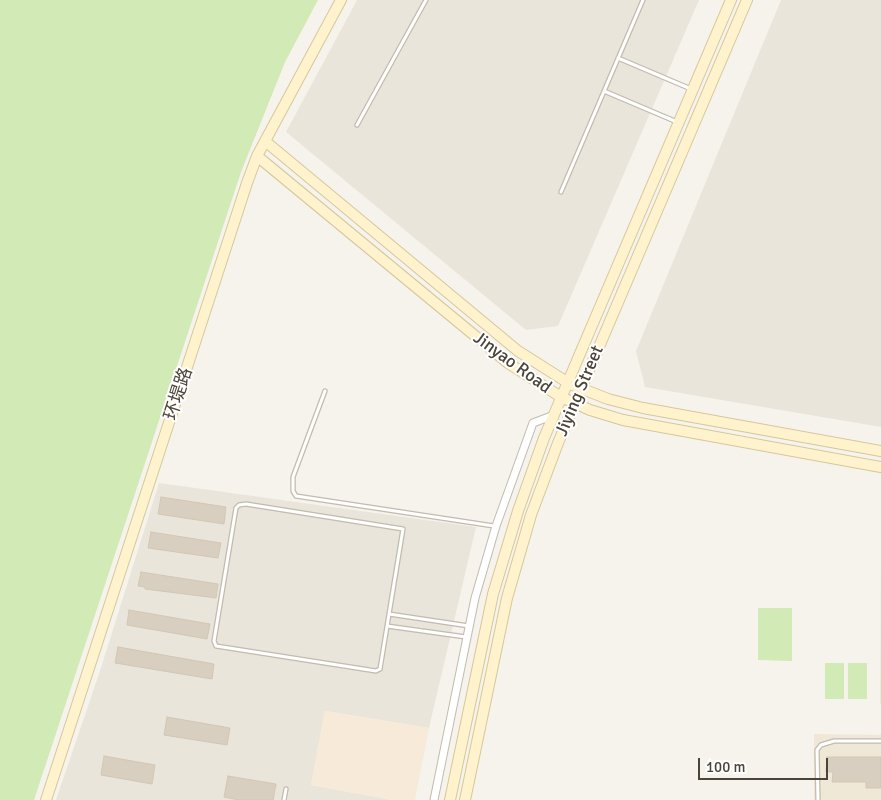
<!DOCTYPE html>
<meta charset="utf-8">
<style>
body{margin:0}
#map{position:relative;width:881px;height:800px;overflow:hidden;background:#f6f3ec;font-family:Signika,sans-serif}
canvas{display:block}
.scale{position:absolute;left:698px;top:758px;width:130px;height:22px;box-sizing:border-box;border:2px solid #4b4439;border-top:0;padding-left:6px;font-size:15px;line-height:18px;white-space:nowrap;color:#4b4439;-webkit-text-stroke:4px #fff;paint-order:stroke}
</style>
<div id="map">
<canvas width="881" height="800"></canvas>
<div class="scale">100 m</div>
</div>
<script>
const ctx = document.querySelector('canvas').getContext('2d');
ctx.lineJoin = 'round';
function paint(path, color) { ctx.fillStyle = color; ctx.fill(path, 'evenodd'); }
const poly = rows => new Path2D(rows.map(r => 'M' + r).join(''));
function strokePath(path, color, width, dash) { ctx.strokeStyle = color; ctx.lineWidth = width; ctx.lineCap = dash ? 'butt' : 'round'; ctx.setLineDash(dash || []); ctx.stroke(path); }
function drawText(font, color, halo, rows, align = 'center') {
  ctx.font = font + ' Signika,"Noto Sans SC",sans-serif'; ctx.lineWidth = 4; ctx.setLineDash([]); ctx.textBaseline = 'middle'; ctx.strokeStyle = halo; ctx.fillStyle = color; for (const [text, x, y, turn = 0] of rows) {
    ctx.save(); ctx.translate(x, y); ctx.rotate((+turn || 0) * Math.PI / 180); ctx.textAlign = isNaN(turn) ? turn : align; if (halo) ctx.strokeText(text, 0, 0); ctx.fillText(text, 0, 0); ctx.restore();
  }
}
const residential = poly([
 [357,0,699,0,558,326,526,330,286,132],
 [781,0,881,0,881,427,645,387,636,351],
 [159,483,476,527,429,728,325,711,311,785,393,800,56,800,100,671]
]);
const commercial = poly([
 [325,711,429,728,415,800,393,800,311,785]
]);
const education = poly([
 [881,564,881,704,880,704],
 [814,734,881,735,881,800,814,800]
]);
const green = poly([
 [0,0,318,0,285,62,241,172,34,800,0,800],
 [758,608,792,608,792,661,758,660],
 [825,663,844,663,844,699,825,699],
 [848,663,867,663,867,699,848,699]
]);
const building = poly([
 [161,497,226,507,224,524,158,514,161,497],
 [151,532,221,543,218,558,148,548,151,532],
 [141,572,218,584,216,598,145,589,145,587,138,586,141,572],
 [129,610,210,624,207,639,127,625,129,610],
 [118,647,214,664,212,679,115,663,118,647],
 [167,717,230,728,227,745,164,735,167,717],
 [104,756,155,765,152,784,101,775,104,756],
 [827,757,881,757,881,788,866,788,866,782,832,782,833,772,826,772,827,757],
 [228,776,276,784,273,800,239,800,224,797,228,776]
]);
const lane = poly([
 [618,58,691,89],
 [604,91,677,122],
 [357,125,426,0],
 [561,192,643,0],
 [325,391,293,477,293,491,296,496,494,526],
 [246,504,403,529,380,669,376,671,216,646,214,641,236,508,239,505,246,504],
 [389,614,469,626],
 [387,626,466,637],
 [284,800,286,789],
 [818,800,817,750,821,745,834,741,881,741]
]);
const street = poly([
 [434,800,475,598,496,526,533,423,554,415]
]);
const secondary = poly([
 [265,141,518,351,570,384,608,399,643,408,881,451],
 [257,156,508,363,561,397,590,410,623,420,881,467],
 [46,800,247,183,257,156,341,0],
 [450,800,493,594,518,511,544,438,731,0],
 [465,800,507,598,531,515,558,443,747,0]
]);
const streetNames = [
 ["Jinyao Road",512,363,36],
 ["Jiying Street",580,391,-67],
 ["环堤路",179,394,-72]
];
paint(residential, '#eae5da');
paint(commercial, '#f7ead8');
paint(education, '#efe8d6');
paint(green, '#d2eab5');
paint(building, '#d8cfc1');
strokePath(building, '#d3c7b4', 1);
strokePath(lane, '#c2bbae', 5.5);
strokePath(street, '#c2bbae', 9);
strokePath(secondary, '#d6c79b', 12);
strokePath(lane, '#fff', 3);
strokePath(street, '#fff', 7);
strokePath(secondary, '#fff3cd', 10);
drawText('18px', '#4b4439', '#fff', streetNames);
</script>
